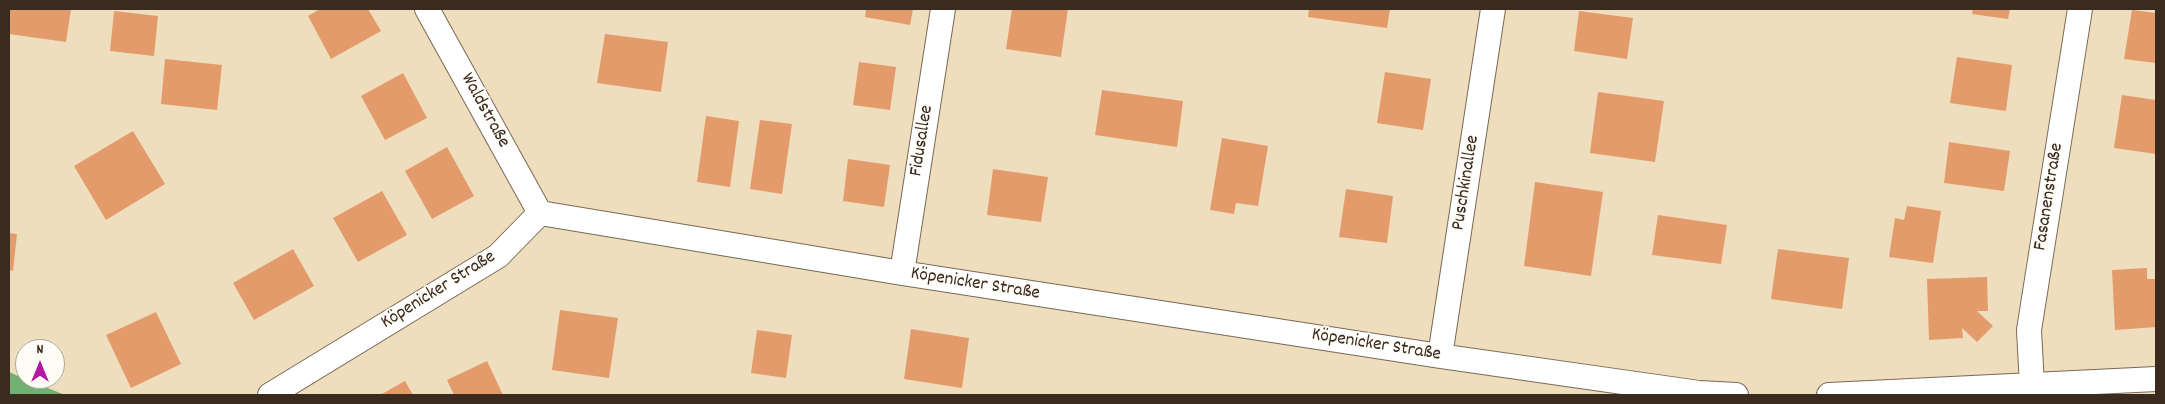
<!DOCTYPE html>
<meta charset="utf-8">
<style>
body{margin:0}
#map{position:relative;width:2165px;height:404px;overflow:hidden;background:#eedebd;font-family:Dekko,sans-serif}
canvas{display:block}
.frame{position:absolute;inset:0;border:10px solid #3b2a1e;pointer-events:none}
.north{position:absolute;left:15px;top:339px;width:50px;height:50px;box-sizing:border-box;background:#fdfcf7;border:1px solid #afa8a0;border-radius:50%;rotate:0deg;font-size:14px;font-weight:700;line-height:20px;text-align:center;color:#3b2a1e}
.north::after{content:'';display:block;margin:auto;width:18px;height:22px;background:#b5179e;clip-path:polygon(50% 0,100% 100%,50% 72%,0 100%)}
</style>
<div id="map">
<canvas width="2165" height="404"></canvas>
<div class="frame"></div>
<div class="north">N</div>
</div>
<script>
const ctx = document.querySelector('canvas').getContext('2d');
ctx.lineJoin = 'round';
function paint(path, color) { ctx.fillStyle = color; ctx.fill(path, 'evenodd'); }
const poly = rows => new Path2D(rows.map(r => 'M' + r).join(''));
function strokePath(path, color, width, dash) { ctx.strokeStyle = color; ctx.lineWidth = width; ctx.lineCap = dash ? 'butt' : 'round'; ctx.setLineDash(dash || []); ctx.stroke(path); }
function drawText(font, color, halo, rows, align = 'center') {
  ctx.font = font + ' Dekko,sans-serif'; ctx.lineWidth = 4; ctx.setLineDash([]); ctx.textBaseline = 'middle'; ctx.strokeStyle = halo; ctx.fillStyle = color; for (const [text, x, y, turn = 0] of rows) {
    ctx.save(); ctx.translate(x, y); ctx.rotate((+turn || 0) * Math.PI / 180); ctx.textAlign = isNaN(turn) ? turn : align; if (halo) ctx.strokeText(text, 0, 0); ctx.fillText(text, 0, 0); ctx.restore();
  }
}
const forest = poly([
 [9,372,25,379,65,395,9,395]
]);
const building = poly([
 [9,9,71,9,66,42,9,34],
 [320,9,368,9,381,31,331,59,308,16],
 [866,9,913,9,910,25,865,17],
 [1012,9,1068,9,1061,57,1006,49],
 [1309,9,1390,9,1387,28,1308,17],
 [1973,9,2010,9,2008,19,1972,14],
 [2132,10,2156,13,2156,63,2124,59],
 [114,11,158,16,154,56,110,51],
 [1579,11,1633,18,1627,59,1574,51],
 [605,34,668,42,661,92,597,83],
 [1957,57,2012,65,2006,111,1950,103],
 [165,59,222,65,217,110,161,104],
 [859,62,896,67,890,110,853,105],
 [1385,72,1431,79,1423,130,1377,123],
 [403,73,427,118,385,140,361,96],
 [1102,90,1183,101,1177,147,1095,135],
 [1598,92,1664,101,1655,162,1590,153],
 [2122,95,2156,100,2156,154,2114,148],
 [706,116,739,121,730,187,697,182],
 [760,120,792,124,782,194,750,189],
 [133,131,165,184,106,220,74,166],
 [1222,138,1268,146,1258,206,1236,203,1234,214,1210,210],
 [1949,142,2010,151,2004,191,1944,183],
 [447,147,474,196,432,219,405,171],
 [848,159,890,165,884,207,843,201],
 [993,169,1048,177,1041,222,987,215],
 [1535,182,1603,192,1591,276,1524,266],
 [1346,189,1393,196,1387,243,1339,237],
 [382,191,407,235,358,262,333,218],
 [1907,206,1941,211,1933,263,1889,257,1895,218,1904,220],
 [1658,215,1727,225,1721,264,1652,255],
 [9,233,17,234,13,271,9,270],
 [293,249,314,286,254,320,233,283],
 [1778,249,1849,258,1842,309,1771,299],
 [2147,268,2147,279,2156,279,2156,327,2115,330,2112,270],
 [1987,277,1988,311,1977,311,1993,326,1977,342,1962,328,1963,338,1929,340,1927,279],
 [560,310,618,318,609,378,552,370],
 [156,312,181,364,131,388,106,335],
 [911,329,969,338,962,388,904,379],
 [757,330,792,335,786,378,751,373],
 [487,361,503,395,454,395,447,380],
 [405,381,413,395,380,395]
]);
const street = poly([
 [427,9,540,213],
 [902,273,943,9],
 [1440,356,1493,9],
 [2032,386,2029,330,2080,9],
 [270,395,498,256,540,213,902,273,1440,356,1699,393,1736,395],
 [1829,395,2156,379]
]);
const streetNames = [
 ["Waldstraße",484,111,61],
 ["Fidusallee",923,141,-81],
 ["Puschkinallee",1467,183,-81],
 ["Fasanenstraße",2050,197,-81],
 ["Köpenicker Straße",975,285,9],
 ["Köpenicker Straße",439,291,-32],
 ["Köpenicker Straße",1376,346,9]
];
paint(forest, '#70b072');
paint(building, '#e49b6b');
strokePath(street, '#7a6956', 26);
strokePath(street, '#fff', 24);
drawText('19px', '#3b2a1e', '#fdfcf7', streetNames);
</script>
